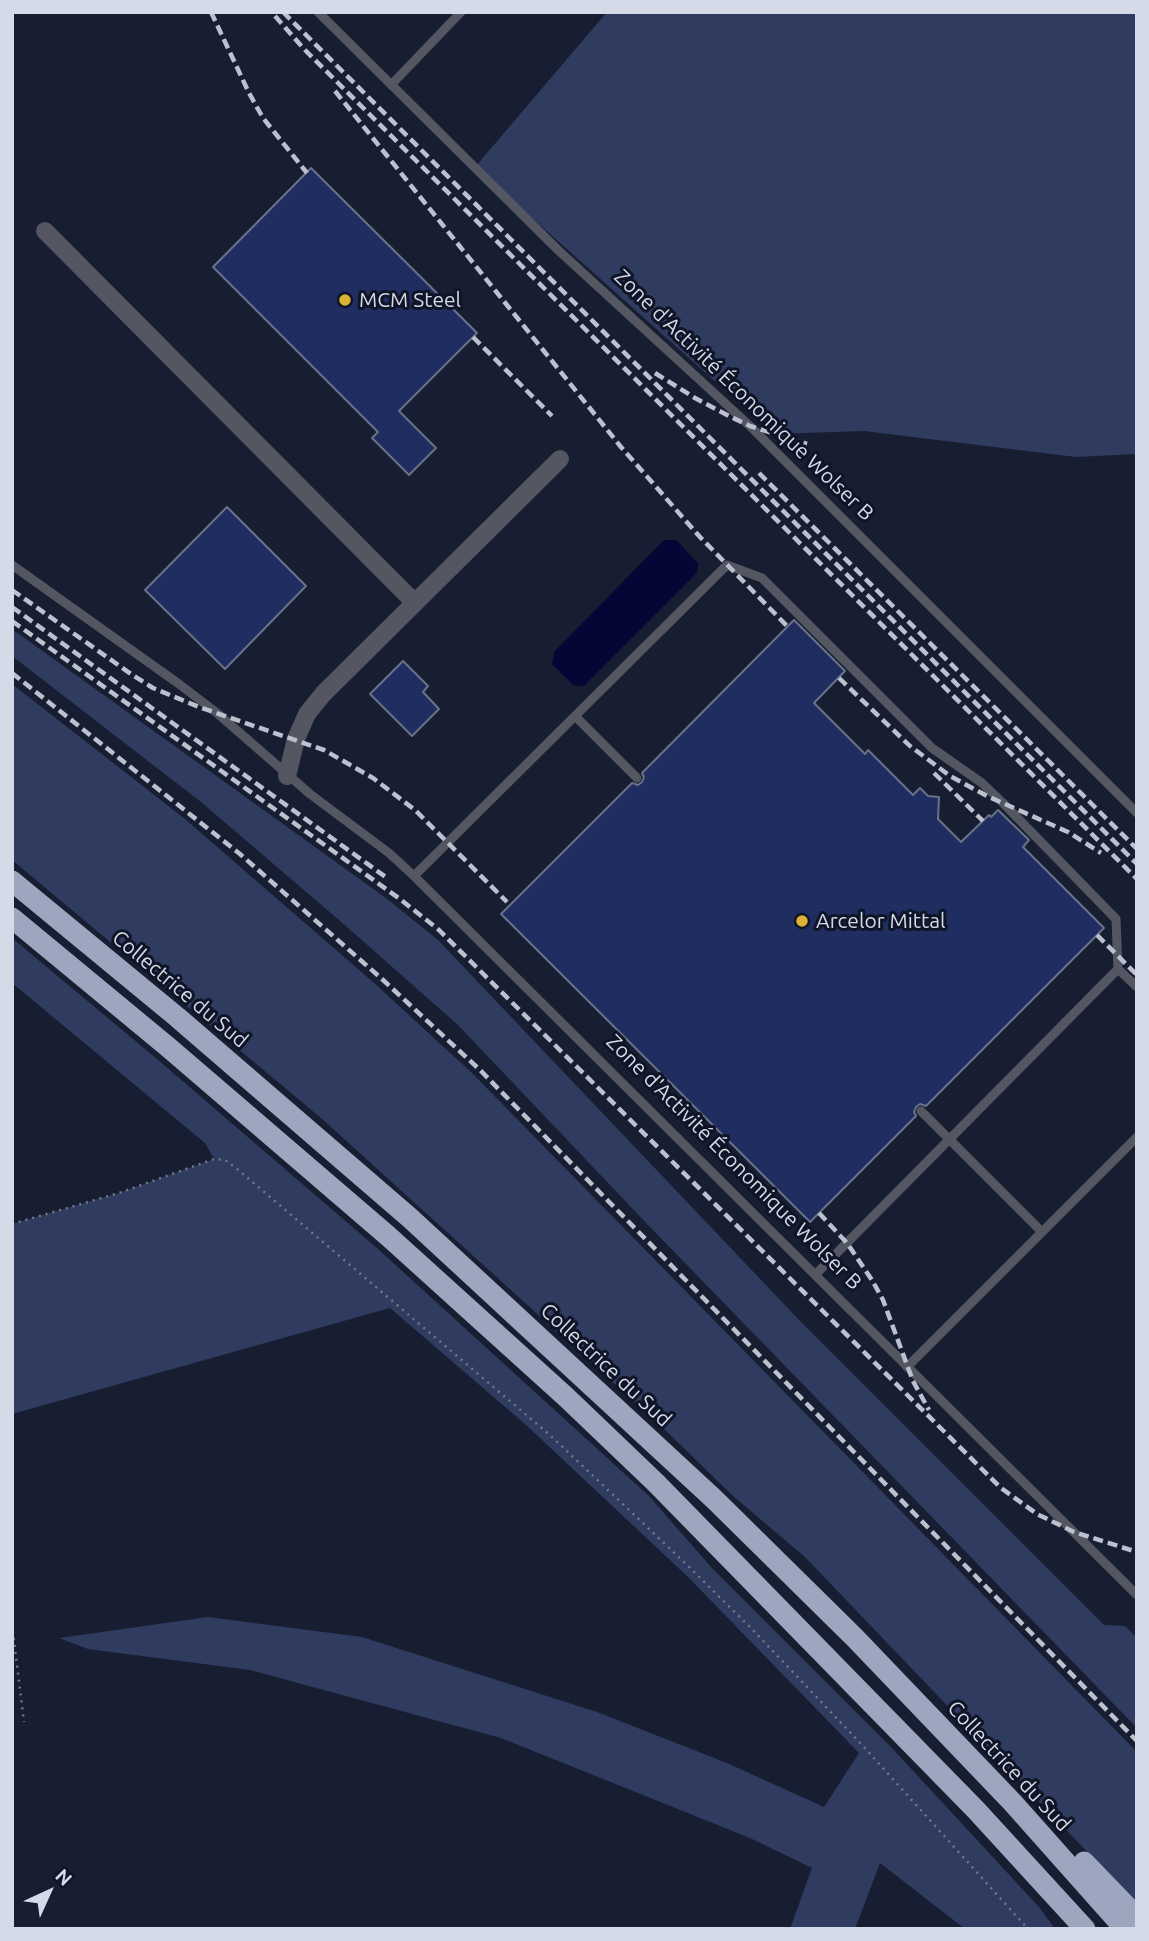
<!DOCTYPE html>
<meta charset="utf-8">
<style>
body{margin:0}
#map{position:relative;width:1149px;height:1941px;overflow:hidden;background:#181e31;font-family:Ubuntu,sans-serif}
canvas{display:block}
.frame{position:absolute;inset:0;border:14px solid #d5dae8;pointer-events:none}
.north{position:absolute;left:14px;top:1857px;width:70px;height:70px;-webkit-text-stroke:5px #0f1527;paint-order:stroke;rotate:45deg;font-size:19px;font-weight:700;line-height:28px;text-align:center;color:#d5dae8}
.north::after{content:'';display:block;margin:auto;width:24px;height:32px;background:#d5dae8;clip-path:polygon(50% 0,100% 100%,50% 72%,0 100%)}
</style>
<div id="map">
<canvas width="1149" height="1941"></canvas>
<div class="frame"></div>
<div class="north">N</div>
</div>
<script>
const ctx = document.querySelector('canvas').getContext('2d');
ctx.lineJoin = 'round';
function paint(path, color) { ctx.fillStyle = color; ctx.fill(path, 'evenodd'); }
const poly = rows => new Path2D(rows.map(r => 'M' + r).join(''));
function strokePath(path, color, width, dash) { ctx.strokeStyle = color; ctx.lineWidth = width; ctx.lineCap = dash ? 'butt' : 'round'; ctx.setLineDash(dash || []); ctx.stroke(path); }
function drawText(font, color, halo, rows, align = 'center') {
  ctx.font = font + ' Ubuntu,sans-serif'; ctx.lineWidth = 6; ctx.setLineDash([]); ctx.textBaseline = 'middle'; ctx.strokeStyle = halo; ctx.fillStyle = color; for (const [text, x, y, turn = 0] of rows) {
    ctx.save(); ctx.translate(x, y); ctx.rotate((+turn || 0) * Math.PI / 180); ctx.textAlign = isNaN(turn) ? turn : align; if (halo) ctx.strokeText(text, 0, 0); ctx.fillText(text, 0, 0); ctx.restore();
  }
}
const green = poly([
 [607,12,1137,12,1137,454,1076,457,864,431,774,434,475,167],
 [12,629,386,898,438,940,803,1324,1104,1625,1125,1626,1137,1638,1137,1728,649,1226,458,1025,339,920,201,802,12,656],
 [12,684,185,819,373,982,472,1073,1137,1752,1137,1904,805,1557,733,1496,661,1426,321,1118,12,860],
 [12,938,157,1059,378,1249,649,1496,711,1567,892,1748,1039,1907,1055,1929,965,1929,880,1863,855,1929,790,1929,812,1868,750,1838,501,1738,250,1670,88,1649,59,1638,208,1617,362,1637,597,1712,727,1763,824,1807,859,1753,688,1577,526,1425,390,1308,12,1414,12,1224,119,1193,214,1159,205,1143,12,983]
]);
const water = poly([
 [664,540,676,540,698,563,697,573,584,686,573,685,552,664,554,652]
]);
const building = poly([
 [311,168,477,333,399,411,436,448,409,475,372,438,378,432,213,267,311,168],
 [227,507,306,586,225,669,145,590,227,507],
 [794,620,845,671,814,703,865,754,868,750,913,795,920,788,928,796,939,797,938,819,961,842,989,815,991,817,998,810,1029,840,1023,847,1104,928,926,1106,920,1104,916,1107,914,1112,916,1116,810,1222,501,914,632,783,638,785,642,782,644,777,642,773,794,620],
 [403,661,428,686,423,692,439,709,412,736,370,694,403,661]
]);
const path = poly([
 [12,1224,119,1193,214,1159,225,1160,236,1168,551,1436,684,1562,750,1627,863,1746,1028,1929],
 [12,1624,24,1722]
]);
const service = poly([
 [318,12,558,250,750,426,1137,813],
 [391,85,461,12],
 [12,565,179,684,217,713,310,794,389,853,414,876,1137,1595],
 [575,716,637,778],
 [414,876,727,565,762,578,932,748,982,783,1003,803,1116,919,1118,969],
 [921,1111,1042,1232],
 [815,1275,1118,969,1137,987],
 [907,1367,1137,1137]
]);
const minor = poly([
 [45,231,415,603],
 [287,776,296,739,307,714,323,694,560,459]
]);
const motorway = poly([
 [12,881,177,1017,410,1218,714,1499,855,1638,1013,1803,1125,1929],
 [12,918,168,1047,388,1236,566,1397,656,1483,976,1810,1085,1929],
 [1084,1862,1137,1917]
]);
const rail = poly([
 [211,12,249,93,263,118,307,173],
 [283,12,1137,864],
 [275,16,304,49,1137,879],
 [335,91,621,447,700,537,787,626],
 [473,337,552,416],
 [655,373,695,398,729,416,750,426,807,444],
 [759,473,1137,849],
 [12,590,131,674,153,688,199,707,324,750,373,778,415,810,507,902],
 [12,607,387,878],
 [12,621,400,899,439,930,1001,1488,1037,1514,1074,1532,1137,1552],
 [12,673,240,854,382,979,480,1070,1137,1741],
 [839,678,910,746,950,776,987,796,1068,832,1101,853],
 [934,773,983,821],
 [1097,935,1137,975],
 [819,1213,847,1243,872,1280,883,1300,913,1381,929,1410]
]);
const markers = [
 [345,300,7,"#dcb233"],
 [802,921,7,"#dcb233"]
];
const poiNames = [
 ["MCM Steel",359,300],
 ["Arcelor Mittal",816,921]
];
const streetNames = [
 ["Zone d'Activité Économique Wolser B",744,395,44],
 ["Collectrice du Sud",180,989,40],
 ["Zone d'Activité Économique Wolser B",734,1162,45],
 ["Collectrice du Sud",606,1365,43],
 ["Collectrice du Sud",1009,1766,47]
];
paint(green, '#2f3b5f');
paint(water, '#040636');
paint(building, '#202d60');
strokePath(building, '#697289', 2);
strokePath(path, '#737989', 2.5, [2, 5]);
strokePath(service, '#545762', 9);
strokePath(minor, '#545762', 18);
strokePath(motorway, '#9da6bf', 21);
strokePath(rail, '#bcc1d0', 4.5, [10, 5]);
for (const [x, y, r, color] of markers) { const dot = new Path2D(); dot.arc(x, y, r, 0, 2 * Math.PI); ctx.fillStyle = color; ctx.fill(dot); strokePath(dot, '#0f1527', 2.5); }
drawText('21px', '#d5dae8', '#0f1527', poiNames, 'left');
drawText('21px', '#d5dae8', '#0f1527', streetNames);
</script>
